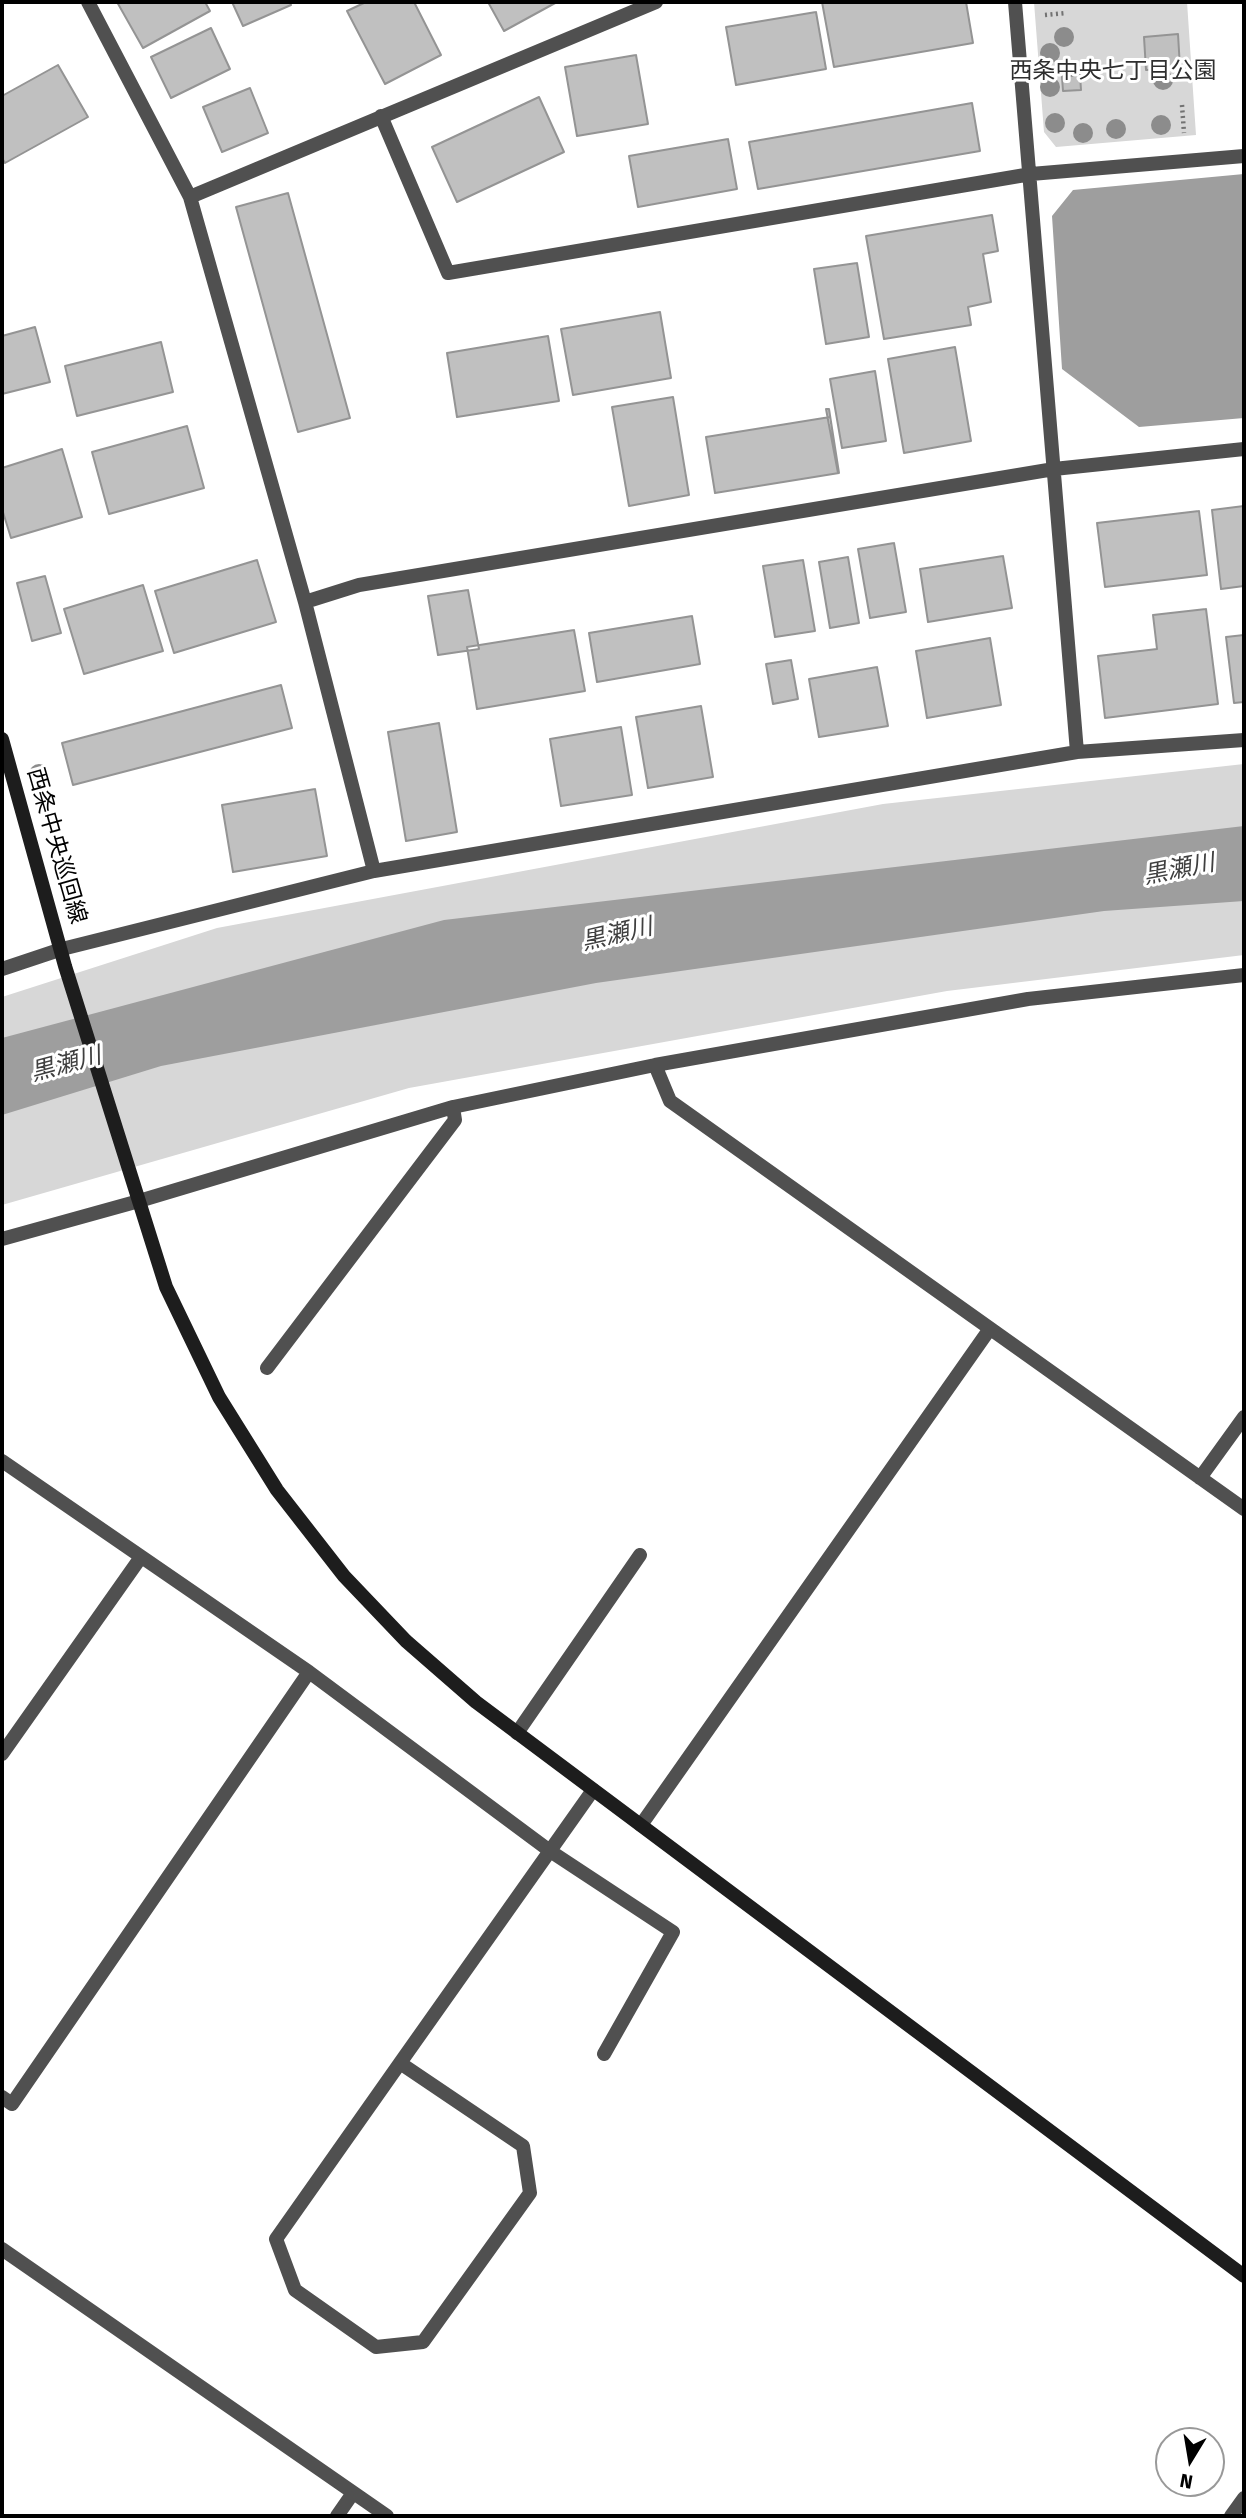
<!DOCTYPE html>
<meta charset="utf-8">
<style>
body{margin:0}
#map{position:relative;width:1246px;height:2518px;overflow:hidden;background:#fff;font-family:"Fira Sans",sans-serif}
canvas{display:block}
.frame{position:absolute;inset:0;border:4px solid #000;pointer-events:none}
.north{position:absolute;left:1155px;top:2427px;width:70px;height:70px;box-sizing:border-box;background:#fff;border:2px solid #999;border-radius:50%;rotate:191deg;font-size:19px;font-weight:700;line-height:28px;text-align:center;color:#000}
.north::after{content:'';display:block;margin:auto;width:24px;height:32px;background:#000;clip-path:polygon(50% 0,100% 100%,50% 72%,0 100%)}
</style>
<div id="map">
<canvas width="1246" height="2518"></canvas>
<div class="frame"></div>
<div class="north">N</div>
</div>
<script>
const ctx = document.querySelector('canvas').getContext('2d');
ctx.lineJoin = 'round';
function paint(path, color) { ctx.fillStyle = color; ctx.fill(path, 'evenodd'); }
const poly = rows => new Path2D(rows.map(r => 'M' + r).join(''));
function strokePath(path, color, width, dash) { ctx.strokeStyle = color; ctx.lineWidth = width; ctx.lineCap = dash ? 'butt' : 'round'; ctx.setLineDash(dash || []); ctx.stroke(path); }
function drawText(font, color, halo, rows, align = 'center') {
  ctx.font = font + ' "Fira Sans","Noto Sans JP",sans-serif'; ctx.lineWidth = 6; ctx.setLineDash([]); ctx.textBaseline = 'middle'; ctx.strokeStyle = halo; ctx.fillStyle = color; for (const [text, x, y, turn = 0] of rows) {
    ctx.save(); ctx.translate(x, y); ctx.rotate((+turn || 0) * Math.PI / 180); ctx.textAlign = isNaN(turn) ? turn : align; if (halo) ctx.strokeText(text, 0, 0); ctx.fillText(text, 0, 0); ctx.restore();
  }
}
const green = poly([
 [1034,2,1187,2,1196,135,1056,147,1044,132],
 [1244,764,1244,955,947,991,409,1088,2,1205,2,997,217,928,883,804]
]);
const water = poly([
 [1244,174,1244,418,1139,427,1062,369,1052,216,1073,190],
 [1244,826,1244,901,1104,911,596,983,161,1066,2,1115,2,1038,444,920]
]);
const building = poly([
 [117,2,205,2,210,11,143,48,117,2],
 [232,2,290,2,291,5,243,26,232,2],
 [366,2,414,2,441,55,385,84,347,11,366,2],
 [488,2,557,2,504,31,488,2],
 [822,2,966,2,973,43,834,67,822,2],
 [816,12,826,69,736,85,726,27,816,12],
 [211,28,230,69,171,98,151,57,211,28],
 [1178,34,1180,68,1146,70,1144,37,1178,34],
 [636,55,648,124,577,136,565,67,636,55],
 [58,65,88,117,5,163,2,158,2,96,58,65],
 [1080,75,1081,90,1063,91,1062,77,1080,75],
 [250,88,268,133,222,152,203,107,250,88],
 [539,97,564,152,457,202,432,147,539,97],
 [972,103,980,151,758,189,749,142,972,103],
 [728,139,737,189,638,207,629,156,728,139],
 [288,193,350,418,298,432,236,207,288,193],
 [992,215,998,251,983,254,991,302,968,307,971,325,884,339,866,236,992,215],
 [857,263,869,337,826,344,814,269,857,263],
 [660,312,671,378,573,395,561,329,660,312],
 [35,327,50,382,2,394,2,336,35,327],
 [548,336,559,401,457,417,447,353,548,336],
 [161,342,173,392,77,416,65,366,161,342],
 [955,347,971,441,904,453,888,359,955,347],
 [875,371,886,441,842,448,830,379,875,371],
 [673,397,689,495,629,506,612,407,673,397],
 [826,409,829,409,839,473,838,473,826,409],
 [830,417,839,473,715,493,706,437,830,417],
 [187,426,204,488,109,514,92,452,187,426],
 [62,449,82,517,11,538,2,509,2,468,62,449],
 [1244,506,1244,586,1221,589,1212,510,1244,506],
 [1199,511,1207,575,1105,587,1097,523,1199,511],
 [894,543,906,612,870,618,858,549,894,543],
 [1003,556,1012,608,928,622,920,569,1003,556],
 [848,557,859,623,830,628,819,562,848,557],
 [257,560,276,622,174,653,155,591,257,560],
 [803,560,815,631,775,637,763,566,803,560],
 [45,576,61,633,32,641,17,583,45,576],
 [143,585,163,651,84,674,64,609,143,585],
 [468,590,479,649,438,655,428,596,468,590],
 [1206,609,1218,704,1105,718,1098,656,1157,649,1153,615,1206,609],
 [692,616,700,664,597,682,589,633,692,616],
 [574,630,585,691,477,709,467,647,574,630],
 [1244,635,1244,702,1234,703,1226,637,1244,635],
 [990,638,1001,705,927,718,916,651,990,638],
 [791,660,798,699,773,704,766,664,791,660],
 [877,667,888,726,819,737,809,679,877,667],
 [281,685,292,728,73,785,62,743,281,685],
 [701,706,713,777,648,788,636,717,701,706],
 [439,723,457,832,406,841,388,732,439,723],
 [621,727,632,795,561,806,550,739,621,727],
 [315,789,327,856,233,872,222,805,315,789]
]);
const path = poly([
 [1045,15,1066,13],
 [1182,105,1184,133]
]);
const street = poly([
 [88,2,190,197,305,602,374,871],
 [1015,2,1077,752],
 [381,116,448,273,1031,174,1244,156],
 [190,197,656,2],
 [305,602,359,585,1054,469,1244,449],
 [2,969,62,949,374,871,1077,752,1244,740],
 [655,1065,670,1101,1244,1509],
 [2,1239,139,1201,453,1107,655,1065,1028,999,1244,975],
 [267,1368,455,1120,453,1107],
 [2,1461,309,1672,550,1851,673,1932,604,2054],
 [1200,1478,1244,1417],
 [517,1733,640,1555],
 [2,1754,141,1557],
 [641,1825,989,1330],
 [400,2063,523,2146,530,2193,423,2342,376,2347,295,2290,276,2239,400,2063,593,1790],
 [2,2097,12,2104,309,1672],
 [2,2249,387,2516],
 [337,2516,353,2493],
 [1231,2516,1244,2498]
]);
const secondary = poly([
 [2,739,65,966,166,1287,219,1397,277,1490,344,1576,406,1641,476,1702,1244,2276]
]);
const trees = [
 [1064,37],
 [1050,53],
 [1163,80],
 [1050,87],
 [1055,123],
 [1161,125],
 [1116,129],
 [1083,133],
 [39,774]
];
const parkNames = [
 ["西条中央七丁目公園",1113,72]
];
const streetNames = [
 ["西条中央巡回線",56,846,74]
];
const waterNames = [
 ["黒瀬川",1179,870,-11],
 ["黒瀬川",617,935,-13],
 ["黒瀬川",66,1065,-15]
];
paint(green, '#d7d7d7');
paint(water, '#9e9e9e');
paint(building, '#c0c0c0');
strokePath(building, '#949494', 2);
strokePath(path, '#727272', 4.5, [2, 3.5]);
strokePath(street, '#505050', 14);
strokePath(secondary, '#1d1d1d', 14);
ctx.fillStyle = '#8c8c8c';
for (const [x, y] of trees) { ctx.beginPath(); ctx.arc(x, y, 10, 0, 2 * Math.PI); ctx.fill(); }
drawText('23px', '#2e2e2e', '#fff', parkNames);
drawText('23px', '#000', '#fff', streetNames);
drawText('italic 24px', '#3f3f3f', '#fff', waterNames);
</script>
